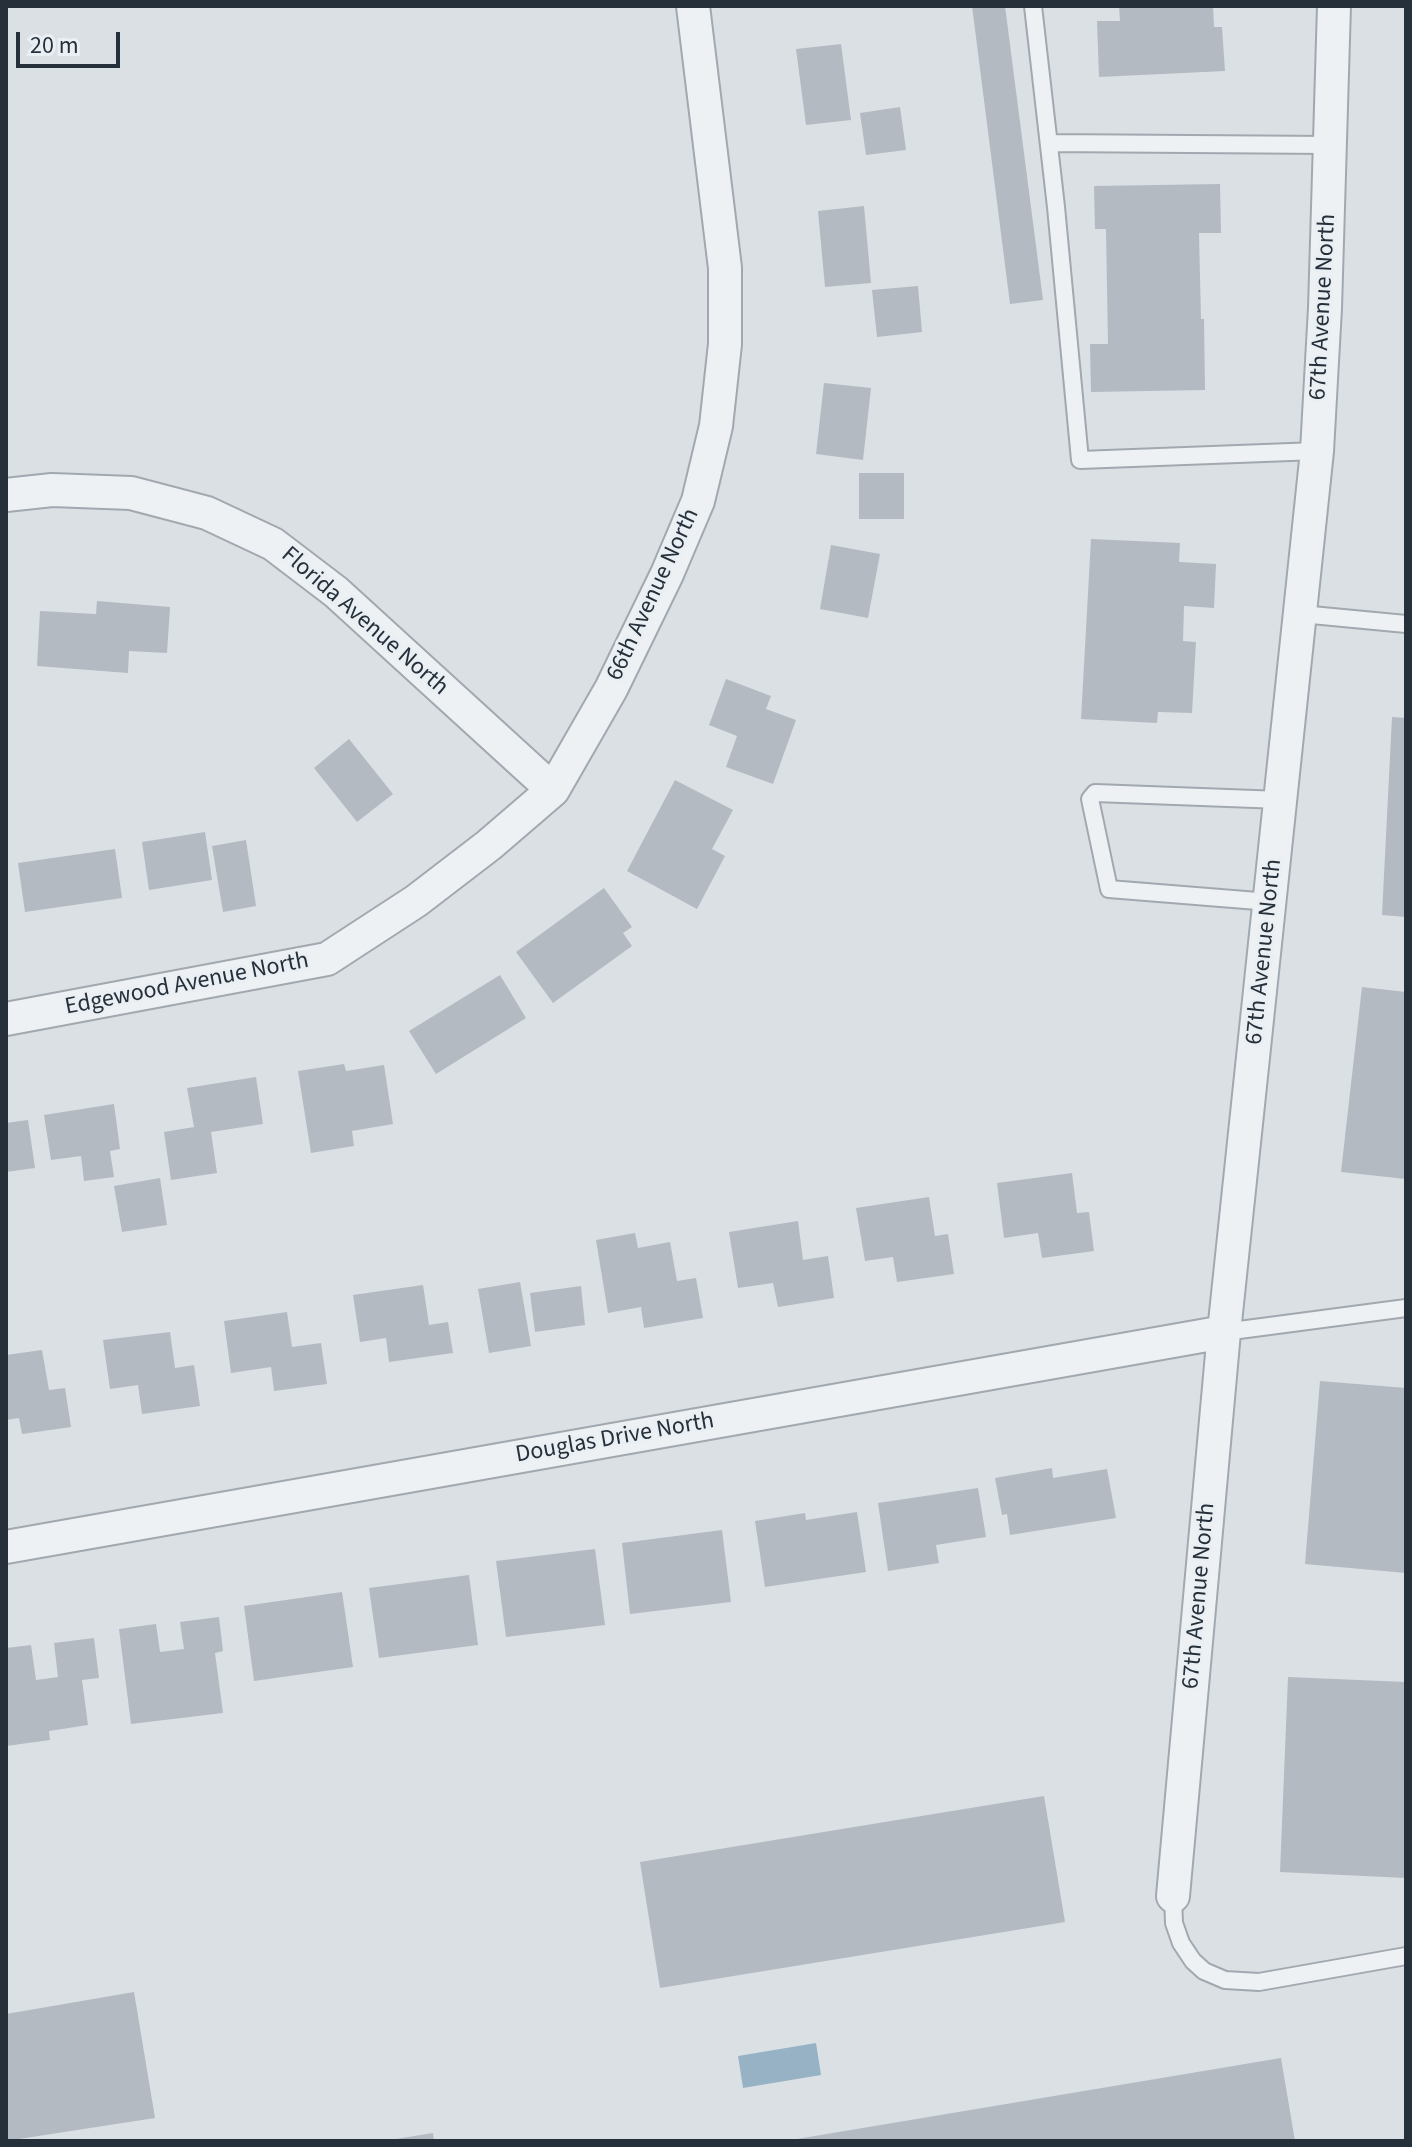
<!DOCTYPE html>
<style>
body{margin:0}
#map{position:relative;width:1412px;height:2147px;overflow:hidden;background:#dbe0e5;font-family:"Source Sans 3",sans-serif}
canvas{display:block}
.frame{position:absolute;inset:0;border:8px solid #26303b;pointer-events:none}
.scale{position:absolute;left:16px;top:32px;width:104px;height:36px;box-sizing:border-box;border:4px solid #26303b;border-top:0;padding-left:10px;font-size:24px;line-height:28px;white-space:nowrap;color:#26303b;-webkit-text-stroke:6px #eaeff3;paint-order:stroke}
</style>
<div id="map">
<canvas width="1412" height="2147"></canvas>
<div class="frame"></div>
<div class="scale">20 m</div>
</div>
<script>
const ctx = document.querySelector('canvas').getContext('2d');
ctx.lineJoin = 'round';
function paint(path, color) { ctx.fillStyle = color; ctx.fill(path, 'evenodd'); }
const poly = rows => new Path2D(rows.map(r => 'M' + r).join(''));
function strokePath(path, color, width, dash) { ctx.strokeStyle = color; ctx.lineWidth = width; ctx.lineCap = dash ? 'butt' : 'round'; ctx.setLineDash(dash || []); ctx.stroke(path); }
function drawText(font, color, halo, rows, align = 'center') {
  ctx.font = font + ' "Source Sans 3",sans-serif'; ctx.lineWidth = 6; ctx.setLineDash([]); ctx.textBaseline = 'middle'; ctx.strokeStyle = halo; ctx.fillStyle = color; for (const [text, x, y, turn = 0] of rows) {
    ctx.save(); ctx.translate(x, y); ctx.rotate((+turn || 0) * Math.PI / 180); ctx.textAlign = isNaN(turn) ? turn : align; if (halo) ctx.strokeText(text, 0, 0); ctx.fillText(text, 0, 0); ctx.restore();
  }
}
const water = poly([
 [816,2043,821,2075,743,2088,738,2056]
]);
const building = poly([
 [972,6,1005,6,1043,300,1010,304],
 [1119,6,1213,6,1214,27,1222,27,1225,71,1099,77,1097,21,1120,21],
 [841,44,851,120,806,125,796,49],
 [900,107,906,150,866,155,860,113],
 [1220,184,1221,233,1199,233,1201,319,1204,319,1205,390,1091,392,1090,344,1108,344,1106,229,1095,229,1094,186],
 [864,206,871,283,825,287,818,211],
 [918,286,922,332,877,337,872,290],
 [824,383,871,388,863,460,816,454],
 [859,473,904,473,904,519,859,519],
 [1091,539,1180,543,1179,562,1216,564,1214,608,1184,606,1183,641,1196,642,1192,713,1158,712,1157,723,1081,719],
 [831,545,880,554,868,618,820,609],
 [97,601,170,607,167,653,129,651,128,673,37,666,40,611,96,614],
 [726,679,771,696,766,709,796,720,773,784,726,767,737,736,709,725],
 [1392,717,1406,718,1406,917,1382,915],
 [349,739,393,794,357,822,314,768],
 [675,780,733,810,712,849,725,856,697,909,627,871],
 [205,832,212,880,149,890,142,842],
 [246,840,256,906,223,912,212,846],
 [115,849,122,898,25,912,18,863],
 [604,888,632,927,623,933,632,946,553,1003,516,952],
 [500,975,526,1018,436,1074,409,1031],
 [1362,987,1406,992,1406,1179,1341,1172],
 [344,1064,346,1071,384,1065,393,1124,352,1131,354,1146,311,1153,298,1071],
 [256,1077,263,1124,211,1132,217,1173,171,1180,164,1132,194,1127,187,1088],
 [114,1104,120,1149,110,1151,114,1177,84,1181,81,1156,51,1160,44,1115],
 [28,1120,35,1168,6,1172,6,1123],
 [1072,1173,1077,1213,1089,1212,1094,1251,1042,1258,1038,1233,1004,1238,997,1183],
 [160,1178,167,1225,122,1232,114,1186],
 [929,1197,935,1236,948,1234,954,1274,897,1282,893,1257,865,1261,856,1208],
 [798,1221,803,1260,828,1256,834,1298,778,1307,773,1283,738,1288,729,1232],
 [635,1233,638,1248,670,1242,677,1281,696,1278,703,1318,644,1328,641,1307,608,1313,596,1240],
 [520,1282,531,1346,489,1353,478,1289],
 [423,1285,429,1325,448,1322,453,1353,389,1362,386,1338,360,1342,353,1295],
 [581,1286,585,1325,535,1332,530,1293],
 [287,1312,292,1347,321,1343,327,1384,274,1391,271,1367,231,1373,224,1321],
 [170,1332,175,1368,194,1365,200,1406,142,1414,138,1385,110,1389,103,1340],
 [42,1350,49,1390,65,1388,71,1427,22,1434,19,1418,6,1420,6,1355],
 [1320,1381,1406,1388,1406,1573,1305,1564],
 [1052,1468,1053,1478,1107,1469,1116,1518,1010,1535,1007,1514,1002,1515,995,1478],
 [978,1488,986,1537,936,1545,939,1563,888,1571,878,1503],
 [857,1512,866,1572,765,1587,755,1521,805,1513,806,1520],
 [722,1530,731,1602,630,1614,622,1543],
 [595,1549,605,1625,506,1637,496,1561],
 [469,1575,478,1645,379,1658,369,1588],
 [342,1592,353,1667,254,1681,244,1606],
 [219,1617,223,1651,215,1653,223,1713,131,1724,119,1629,156,1624,160,1652,184,1649,180,1622],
 [94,1638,99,1678,82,1680,88,1725,49,1731,50,1740,6,1746,6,1648,31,1645,36,1680,58,1677,54,1643],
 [1288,1677,1406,1682,1406,1878,1280,1872],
 [1044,1796,1065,1922,660,1988,640,1862],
 [134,1992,155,2118,6,2141,6,2014],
 [1281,2058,1295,2141,797,2141,797,2139],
 [433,2133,434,2141,397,2141,396,2139]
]);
const service = poly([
 [1033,6,1056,207,1080,460,1317,451],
 [1049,143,1330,145],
 [1301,614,1406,624],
 [1270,902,1109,889,1090,799,1095,793,1281,800],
 [1224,1332,1406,1308],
 [1173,1896,1174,1923,1181,1943,1193,1961,1204,1971,1225,1980,1259,1982,1406,1956]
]);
const minor = poly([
 [6,495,52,490,131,493,207,513,273,544,336,592,553,790],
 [6,1019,327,959,416,901,489,845,553,790,611,689,667,574,698,501,716,426,725,344,725,268,693,6],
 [6,1547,1224,1332],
 [1173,1896,1224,1332,1317,451,1325,308,1334,6]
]);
const streetNames = [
 ["67th Avenue North",1324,307,-87],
 ["66th Avenue North",654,595,-65],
 ["Florida Avenue North",364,622,41],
 ["67th Avenue North",1265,952,-84],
 ["Edgewood Avenue North",187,985,-11],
 ["Douglas Drive North",615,1439,-10],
 ["67th Avenue North",1200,1596,-85]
];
paint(water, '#97b2c5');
paint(building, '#b3bac2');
strokePath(service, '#a1a8af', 20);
strokePath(minor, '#a1a8af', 36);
strokePath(service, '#eef1f4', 16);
strokePath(minor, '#eef1f4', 32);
drawText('24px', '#26303b', '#eaeff3', streetNames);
</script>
